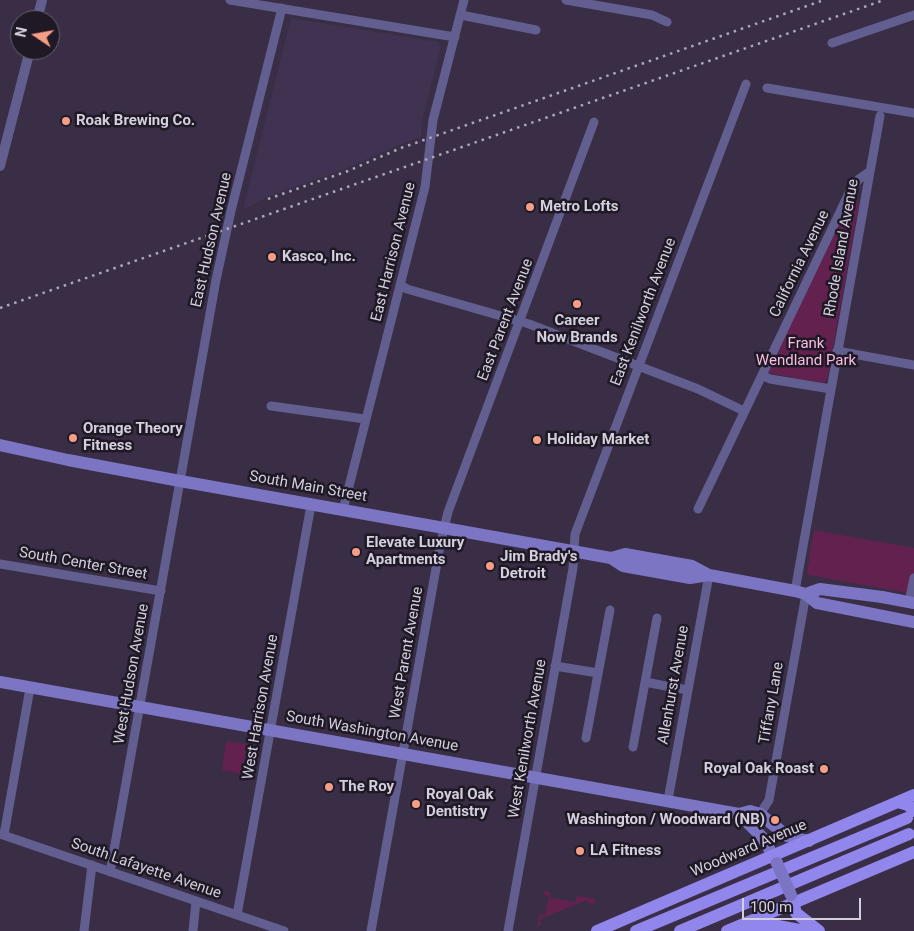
<!DOCTYPE html>
<style>
body{margin:0}
#map{position:relative;width:914px;height:931px;overflow:hidden;background:#392e46;font-family:Roboto,sans-serif}
canvas{display:block}
.north{position:absolute;left:10px;top:10px;width:50px;height:50px;box-sizing:border-box;background:#1e1924;border:1px solid #67616e;border-radius:50%;rotate:282deg;font-size:14px;font-weight:700;line-height:20px;text-align:center;color:#d4cede}
.north::after{content:'';display:block;margin:auto;width:18px;height:22px;background:#f49e87;clip-path:polygon(50% 0,100% 100%,50% 72%,0 100%)}
.scale{position:absolute;left:742px;top:898px;width:119px;height:22px;box-sizing:border-box;border:2px solid #d4cede;border-top:0;padding-left:6px;font-size:15px;line-height:18px;white-space:nowrap;color:#d4cede;-webkit-text-stroke:4px #1e1924;paint-order:stroke}
</style>
<div id="map">
<canvas width="914" height="931"></canvas>
<div class="north">N</div>
<div class="scale">100 m</div>
</div>
<script>
const ctx = document.querySelector('canvas').getContext('2d');
ctx.lineJoin = 'round';
function paint(path, color) { ctx.fillStyle = color; ctx.fill(path, 'evenodd'); }
const poly = rows => new Path2D(rows.map(r => 'M' + r).join(''));
function strokePath(path, color, width, dash) { ctx.strokeStyle = color; ctx.lineWidth = width; ctx.lineCap = dash ? 'butt' : 'round'; ctx.setLineDash(dash || []); ctx.stroke(path); }
function drawText(font, color, halo, rows, align = 'center') {
  ctx.font = font + ' Roboto,sans-serif'; ctx.lineWidth = 5; ctx.setLineDash([]); ctx.textBaseline = 'middle'; ctx.strokeStyle = halo; ctx.fillStyle = color; for (const [text, x, y, turn = 0] of rows) {
    ctx.save(); ctx.translate(x, y); ctx.rotate((+turn || 0) * Math.PI / 180); ctx.textAlign = isNaN(turn) ? turn : align; if (halo) ctx.strokeText(text, 0, 0); ctx.fillText(text, 0, 0); ctx.restore();
  }
}
const built = poly([
 [291,18,438,42,441,47,421,124,421,137,399,145,345,169,267,197,243,210]
]);
const green = poly([
 [855,197,859,203,827,380,823,383,768,373,851,199],
 [814,530,914,548,914,594,809,575,807,573],
 [226,741,247,744,242,774,222,770],
 [545,890,550,892,550,898,575,902,577,896,579,896,595,899,596,901,590,905,587,900,540,919,541,925,538,927,539,914,545,915,549,897,544,895]
]);
const minor = poly([
 [230,0,455,37],
 [566,0,652,15,667,22],
 [461,15,536,30],
 [832,43,914,15],
 [767,88,914,113],
 [400,285,407,289,529,324,698,389,744,411],
 [837,351,914,365],
 [762,375,770,379,831,389],
 [271,406,365,419],
 [698,509,850,191,859,179,869,172],
 [343,510,425,187,433,120,464,0],
 [0,564,161,591],
 [795,591,880,116],
 [909,602,914,578],
 [555,666,598,673],
 [645,682,687,690],
 [586,738,610,610],
 [633,747,657,618],
 [668,800,709,575],
 [760,814,769,800,806,594],
 [0,834,284,931],
 [4,835,30,688],
 [110,872,216,280,231,211,282,8],
 [237,915,311,505],
 [84,931,92,865],
 [193,931,196,901],
 [371,931,440,546,448,512,594,122],
 [508,931,573,568,575,534,746,84]
]);
const tertiary = poly([
 [37,20,42,0],
 [0,166,30,50]
]);
const secondary = poly([
 [0,445,68,460,180,481,444,528,611,558,625,554,692,566,709,575],
 [611,558,623,566,690,578,709,575,795,591,806,594,817,603,914,622],
 [806,594,820,589,882,597,914,603],
 [0,682,739,814,750,811,760,814,787,836,809,841],
 [739,814,763,838,777,863]
]);
const primary = poly([
 [898,802,908,805,914,811],
 [793,902,796,913,819,931],
 [745,926,778,926,805,931],
 [597,931,914,795],
 [636,931,907,818],
 [680,931,909,834],
 [727,931,914,852]
]);
const rail = poly([
 [268,199,348,171,401,148,824,0],
 [0,308,884,0]
]);
const secondaryBridge = poly([
 [777,863,791,895]
]);
const markers = [
 [66,121,5,"#f49e87"],
 [530,207,5,"#f49e87"],
 [272,257,5,"#f49e87"],
 [577,304,5,"#f49e87"],
 [73,438,5,"#f49e87"],
 [537,440,5,"#f49e87"],
 [356,552,5,"#f49e87"],
 [490,566,5,"#f49e87"],
 [824,769,5,"#f49e87"],
 [329,787,5,"#f49e87"],
 [416,804,5,"#f49e87"],
 [775,820,5,"#f49e87"],
 [580,851,5,"#f49e87"]
];
const poiNames = [
 ["Roak Brewing Co.",76,121],
 ["Metro Lofts",540,207],
 ["Kasco, Inc.",282,257],
 ["Career",577,321,"center"],
 ["Now Brands",577,338,"center"],
 ["Orange Theory",83,429],
 ["Fitness",83,446],
 ["Holiday Market",547,440],
 ["Elevate Luxury",366,543],
 ["Apartments",366,560],
 ["Jim Brady's",500,557],
 ["Detroit",500,574],
 ["Royal Oak Roast",814,769,"right"],
 ["The Roy",339,787],
 ["Royal Oak",426,795],
 ["Dentistry",426,812],
 ["Washington / Woodward (NB)",765,820,"right"],
 ["LA Fitness",590,851]
];
const streetNames = [
 ["East Hudson Avenue",212,240,-77],
 ["Rhode Island Avenue",842,248,-80],
 ["East Harrison Avenue",394,252,-76],
 ["California Avenue",800,264,-64],
 ["East Kenilworth Avenue",644,312,-69],
 ["East Parent Avenue",506,320,-69],
 ["South Main Street",308,487,10],
 ["South Center Street",83,564,10],
 ["West Parent Avenue",407,653,-80],
 ["West Hudson Avenue",132,674,-80],
 ["Allenhurst Avenue",674,685,-80],
 ["Tiffany Lane",772,703,-80],
 ["West Harrison Avenue",261,707,-80],
 ["South Washington Avenue",372,732,10],
 ["West Kenilworth Avenue",528,739,-80],
 ["Woodward Avenue",749,849,-23],
 ["South Lafayette Avenue",146,869,19]
];
const parkNames = [
 ["Frank",806,344],
 ["Wendland Park",806,361]
];
paint(built, '#403251');
paint(green, '#632150');
strokePath(minor, '#625f90', 9);
strokePath(tertiary, '#625f90', 10);
strokePath(secondary, '#7c75c4', 12);
strokePath(primary, '#9186ec', 12);
strokePath(rail, '#aea7b9', 2.5, [2.5, 5]);
strokePath(secondaryBridge, '#7c75c4', 12);
for (const [x, y, r, color] of markers) { const dot = new Path2D(); dot.arc(x, y, r, 0, 2 * Math.PI); ctx.fillStyle = color; ctx.fill(dot); strokePath(dot, '#1e1924', 2); }
drawText('bold 15px', '#d4cede', '#1e1924', poiNames, 'left');
drawText('15px', '#d4cede', '#1e1924', streetNames);
drawText('15px', '#fabde3', '#1e1924', parkNames);
</script>
